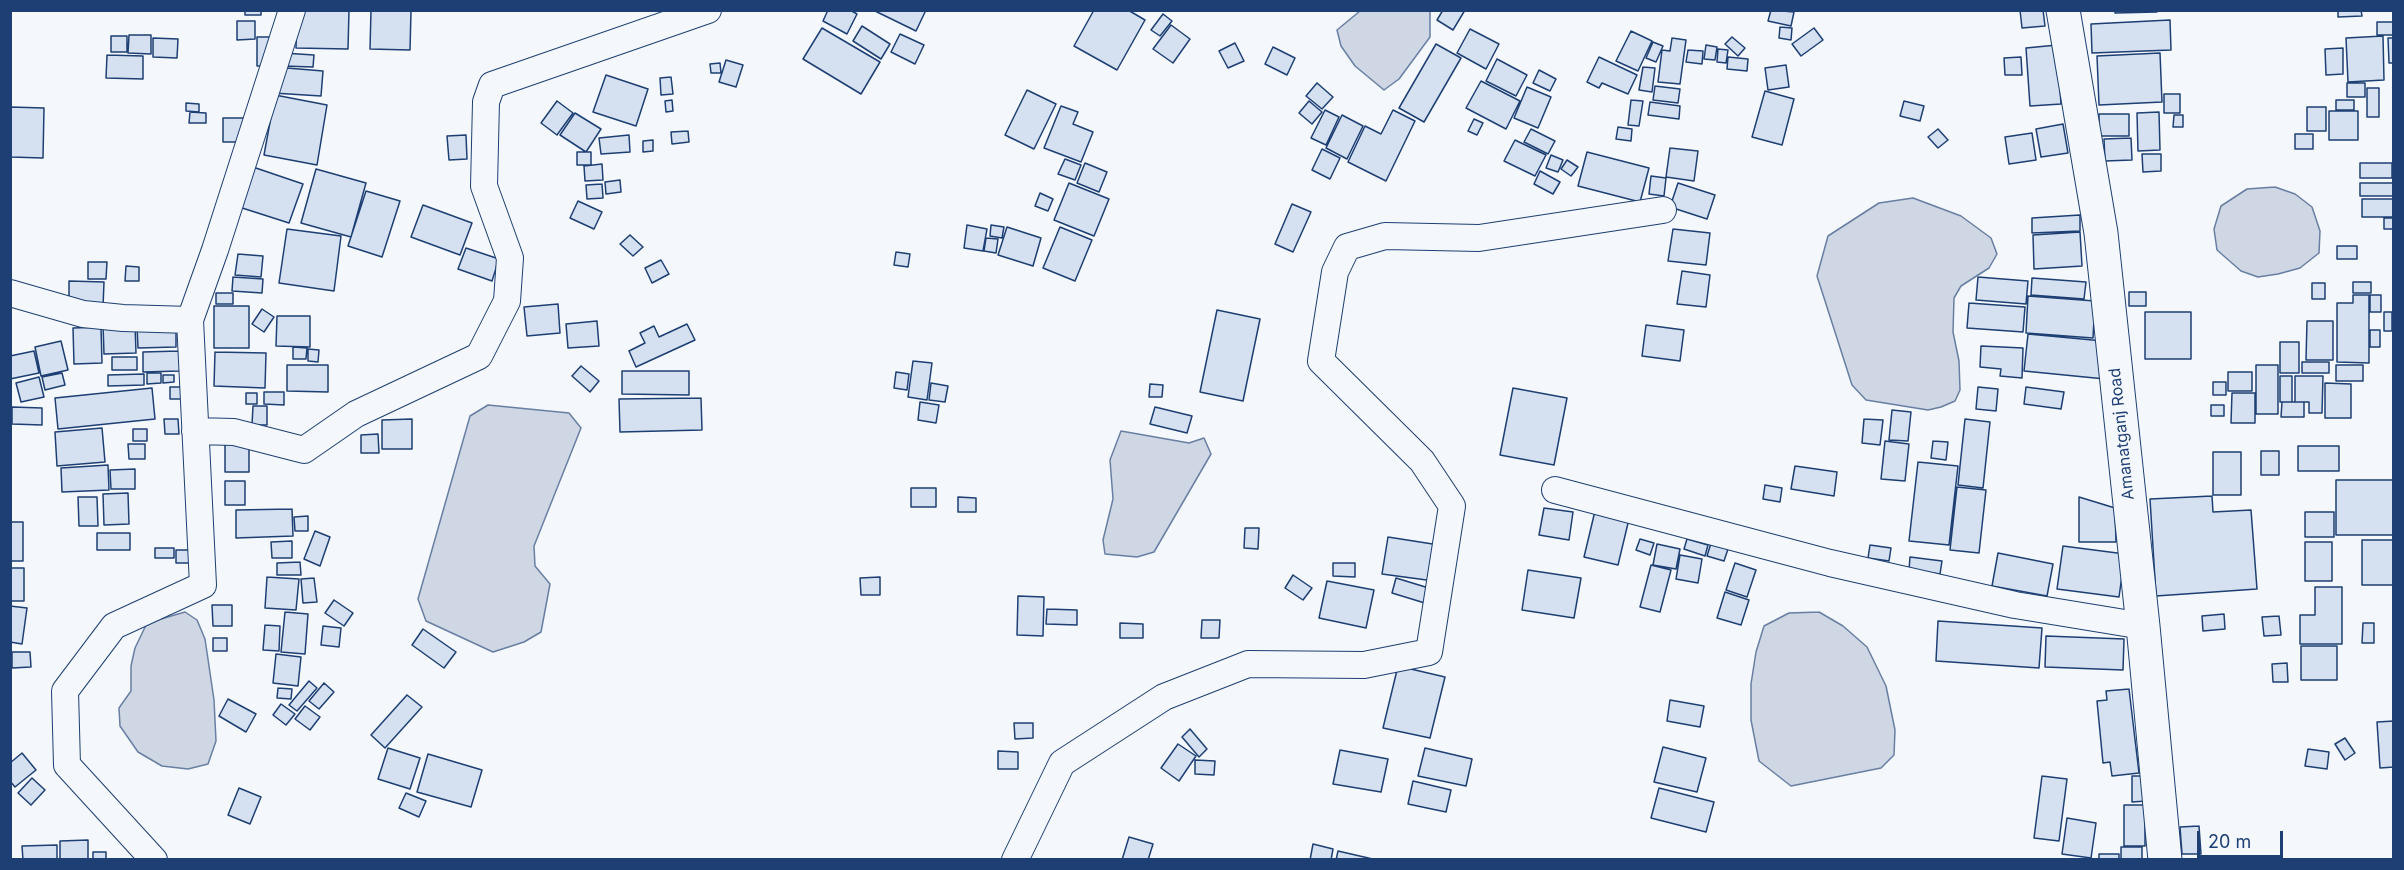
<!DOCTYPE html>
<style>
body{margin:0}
#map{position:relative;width:2404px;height:870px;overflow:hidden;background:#f4f7fb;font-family:Inter,sans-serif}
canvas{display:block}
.frame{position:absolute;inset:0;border:12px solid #1d3f73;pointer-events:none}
.scale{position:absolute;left:2197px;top:831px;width:86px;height:27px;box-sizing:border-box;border:3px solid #1d3f73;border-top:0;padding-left:8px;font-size:18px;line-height:21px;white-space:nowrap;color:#1d3f73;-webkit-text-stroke:4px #f4f7fb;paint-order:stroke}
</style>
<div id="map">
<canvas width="2404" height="870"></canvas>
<div class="frame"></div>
<div class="scale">20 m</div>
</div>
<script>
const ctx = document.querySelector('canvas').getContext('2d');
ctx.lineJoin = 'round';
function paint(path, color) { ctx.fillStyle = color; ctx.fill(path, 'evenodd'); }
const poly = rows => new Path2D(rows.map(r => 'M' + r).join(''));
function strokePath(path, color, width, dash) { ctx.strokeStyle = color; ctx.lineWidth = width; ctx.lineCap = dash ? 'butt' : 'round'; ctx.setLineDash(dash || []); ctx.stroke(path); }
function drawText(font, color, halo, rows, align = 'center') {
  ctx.font = font + ' Inter,sans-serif'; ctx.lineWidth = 4.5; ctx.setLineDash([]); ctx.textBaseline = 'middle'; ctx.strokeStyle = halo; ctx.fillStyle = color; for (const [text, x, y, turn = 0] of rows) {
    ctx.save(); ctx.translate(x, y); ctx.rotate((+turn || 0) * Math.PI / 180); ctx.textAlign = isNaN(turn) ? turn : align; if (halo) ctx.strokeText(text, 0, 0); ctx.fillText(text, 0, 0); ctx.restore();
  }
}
const water = poly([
 [1360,11,1430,11,1430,37,1399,79,1384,90,1355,66,1341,46,1337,30,1360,11],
 [2275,187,2295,194,2312,207,2320,231,2319,253,2300,268,2278,274,2258,277,2241,271,2217,250,2214,229,2221,206,2247,189,2275,187],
 [1913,198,1961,216,1991,238,1997,254,1989,268,1961,286,1954,298,1953,332,1959,361,1960,390,1955,401,1941,407,1928,410,1866,400,1852,385,1817,276,1828,236,1879,203,1913,198],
 [488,405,569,413,581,428,534,546,535,566,550,584,541,632,524,642,493,652,426,621,418,599,470,416,488,405],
 [1121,431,1189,443,1204,438,1211,454,1154,552,1137,557,1105,554,1103,540,1113,499,1110,460,1121,431],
 [185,612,197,620,205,639,214,700,216,741,208,764,188,769,162,766,138,752,120,726,119,708,131,691,131,666,135,648,147,623,185,612],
 [1819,612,1843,626,1867,647,1886,686,1895,730,1894,755,1881,768,1791,786,1759,761,1751,720,1751,684,1756,652,1764,626,1789,613,1819,612]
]);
const building = poly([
 [245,10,261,10,261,15,245,15,245,10],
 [297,10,349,10,348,49,296,48,297,10],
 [371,10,411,11,410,50,370,49,371,10],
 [828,10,850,10,857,14,847,34,823,21,828,10],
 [873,10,926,10,916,31,873,10],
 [1094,10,1128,10,1145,20,1117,70,1074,46,1094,10],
 [1443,10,1465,10,1453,30,1437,20,1443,10],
 [1771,10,1794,12,1791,26,1768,21,1771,10],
 [2020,10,2043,10,2045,26,2022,28,2020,10],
 [2115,10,2157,10,2157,12,2115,13,2115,10],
 [2338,10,2361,10,2362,16,2338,17,2338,10],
 [1163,14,1172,21,1160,36,1151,30,1163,14],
 [2170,20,2171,50,2092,53,2091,24,2170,20],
 [237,21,255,21,255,39,237,40,237,21],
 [2377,22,2393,22,2393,35,2377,35,2377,22],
 [1171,25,1190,39,1173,63,1153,49,1171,25],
 [862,26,890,44,881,59,853,41,862,26],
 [1780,27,1792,28,1791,40,1779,38,1780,27],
 [822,28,880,62,861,94,803,59,822,28],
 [1814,28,1823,40,1801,56,1792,44,1814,28],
 [1470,29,1499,44,1486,69,1457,53,1470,29],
 [1631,31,1652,41,1638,71,1616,61,1631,31],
 [900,34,924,45,915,64,891,52,900,34],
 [129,35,151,35,151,54,128,53,129,35],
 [111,36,127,36,127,52,111,52,111,36],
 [2383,36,2384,80,2348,82,2346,38,2383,36],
 [257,37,270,37,270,66,257,66,257,37],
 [1732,37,1745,48,1738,56,1725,44,1732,37],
 [153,38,178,39,177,58,153,57,153,38],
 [1672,38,1686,40,1680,84,1658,82,1662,50,1670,51,1672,38],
 [2388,38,2394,38,2394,63,2389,63,2388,38],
 [1653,42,1663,46,1656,62,1646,58,1653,42],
 [1235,43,1244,61,1228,68,1219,51,1235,43],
 [1436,44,1461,58,1424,122,1399,108,1436,44],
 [1706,45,1717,47,1715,60,1704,59,1706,45],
 [2057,45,2061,104,2030,106,2026,48,2057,45],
 [1273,47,1295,58,1287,75,1265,64,1273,47],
 [2343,48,2343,74,2326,75,2325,49,2343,48],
 [1718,49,1728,50,1726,63,1717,62,1718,49],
 [1688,50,1703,51,1702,64,1686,62,1688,50],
 [283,53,314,55,313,67,283,66,283,53],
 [2160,53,2162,102,2099,105,2097,56,2160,53],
 [107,55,143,56,143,79,106,78,107,55],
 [1599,57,1637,75,1628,94,1602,83,1599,88,1587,82,1599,57],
 [1728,57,1748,59,1747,71,1727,69,1728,57],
 [2021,57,2022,75,2005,75,2004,58,2021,57],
 [1497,59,1527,75,1516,96,1486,81,1497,59],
 [726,60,743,65,736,87,719,82,726,60],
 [720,63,721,73,711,73,710,64,720,63],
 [1786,65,1789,87,1768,90,1765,68,1786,65],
 [275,67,323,71,321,96,273,93,275,67],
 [1643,67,1655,68,1652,92,1639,90,1643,67],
 [1539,70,1556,79,1550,91,1533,83,1539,70],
 [606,75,648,89,636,126,593,112,606,75],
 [671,77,673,94,661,95,660,78,671,77],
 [1481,81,1520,101,1506,129,1466,108,1481,81],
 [1317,83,1333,97,1322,109,1306,96,1317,83],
 [2347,83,2365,83,2365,97,2347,97,2347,83],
 [1655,86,1680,89,1678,103,1653,100,1655,86],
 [1527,87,1551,97,1538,128,1514,118,1527,87],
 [2367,88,2379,88,2379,117,2367,117,2367,88],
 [1027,90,1056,104,1034,149,1005,135,1027,90],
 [1765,91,1794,99,1782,145,1752,137,1765,91],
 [2164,94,2180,94,2180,113,2164,113,2164,94],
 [275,95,327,105,317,165,264,155,275,95],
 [672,100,673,111,666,112,665,101,672,100],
 [1631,100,1643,101,1639,126,1628,125,1631,100],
 [2336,100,2354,100,2354,110,2336,110,2336,100],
 [557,101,573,113,557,135,541,123,557,101],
 [1309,101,1322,112,1312,124,1299,113,1309,101],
 [1904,101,1924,106,1920,121,1900,116,1904,101],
 [1650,102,1680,106,1679,119,1648,115,1650,102],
 [186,103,199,104,199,112,186,111,186,103],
 [1061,106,1078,112,1073,124,1093,132,1081,162,1044,148,1061,106],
 [10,107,44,108,43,158,10,157,10,107],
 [2307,107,2326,107,2326,131,2307,131,2307,107],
 [1325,110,1339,117,1326,145,1311,138,1325,110],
 [1393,110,1415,121,1386,181,1348,162,1365,126,1381,134,1393,110],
 [2329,111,2358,111,2358,140,2329,140,2329,111],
 [190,112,206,113,206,123,189,123,190,112],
 [2159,112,2160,150,2138,151,2137,113,2159,112],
 [575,113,601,129,586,152,560,135,575,113],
 [2099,114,2129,114,2129,136,2099,136,2099,114],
 [1342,115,1363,126,1347,159,1326,148,1342,115],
 [2174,115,2183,115,2183,127,2173,127,2174,115],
 [223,118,244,118,244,142,223,142,223,118],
 [1474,119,1483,123,1477,135,1468,131,1474,119],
 [2063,124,2068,153,2041,157,2036,129,2063,124],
 [1618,127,1632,129,1631,141,1616,139,1618,127],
 [1531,129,1555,141,1548,154,1524,142,1531,129],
 [1938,129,1948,140,1938,148,1928,137,1938,129],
 [688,131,689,142,672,144,671,132,688,131],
 [2032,133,2036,160,2009,164,2005,137,2032,133],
 [2295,134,2313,134,2313,149,2295,149,2295,134],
 [466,135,467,159,449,160,447,136,466,135],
 [629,135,630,152,601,154,599,138,629,135],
 [2131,138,2132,160,2105,161,2104,139,2131,138],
 [653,140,653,151,643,152,643,141,653,140],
 [1515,140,1546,155,1535,176,1504,161,1515,140],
 [1670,148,1698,151,1694,181,1666,177,1670,148],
 [1322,149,1340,158,1330,179,1312,170,1322,149],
 [577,152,591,152,591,165,577,165,577,152],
 [1587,152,1649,168,1640,202,1578,186,1587,152],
 [2142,154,2161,154,2161,171,2143,172,2142,154],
 [1551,155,1563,160,1558,172,1546,168,1551,155],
 [1065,159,1081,165,1075,180,1058,174,1065,159],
 [1567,160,1578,167,1571,176,1561,169,1567,160],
 [1085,163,1107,172,1099,192,1077,183,1085,163],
 [2360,163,2392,163,2392,178,2360,178,2360,163],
 [602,164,603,180,585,181,584,166,602,164],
 [250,166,303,184,289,223,236,206,250,166],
 [316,169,366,183,351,237,301,223,316,169],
 [1540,171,1560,182,1553,194,1534,184,1540,171],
 [1651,176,1666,178,1664,196,1649,194,1651,176],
 [620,180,621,192,606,194,605,182,620,180],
 [1069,183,1109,199,1094,236,1054,220,1069,183],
 [1678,183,1715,195,1707,219,1670,207,1678,183],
 [2360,183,2394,183,2394,196,2360,196,2360,183],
 [602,184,603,198,587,199,586,185,602,184],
 [366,191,400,201,382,257,348,246,366,191],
 [1040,193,1053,199,1048,211,1035,206,1040,193],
 [2362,199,2394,199,2394,217,2362,217,2362,199],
 [578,201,602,212,594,229,570,218,578,201],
 [1292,204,1311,212,1293,252,1275,244,1292,204],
 [423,205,472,223,460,255,411,237,423,205],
 [2080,215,2080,231,2032,233,2032,218,2080,215],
 [2384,218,2394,218,2394,229,2384,229,2384,218],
 [967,225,987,229,983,251,964,248,967,225],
 [991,225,1004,227,1002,238,990,236,991,225],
 [1007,227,1041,238,1033,266,998,255,1007,227],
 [1060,227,1092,240,1075,281,1043,268,1060,227],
 [287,229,341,236,334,291,279,283,287,229],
 [1673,229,1710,233,1706,265,1668,261,1673,229],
 [2080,232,2082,266,2034,269,2033,235,2080,232],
 [630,235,643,247,633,256,620,244,630,235],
 [986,238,998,239,996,253,984,251,986,238],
 [2337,246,2357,246,2357,259,2337,259,2337,246],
 [466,248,499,259,492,281,458,269,466,248],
 [896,252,910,254,908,267,894,265,896,252],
 [238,254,263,256,261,277,235,275,238,254],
 [661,260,669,274,652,283,645,268,661,260],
 [88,262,107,262,106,279,88,279,88,262],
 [126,266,139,267,139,281,125,281,126,266],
 [1682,271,1710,275,1706,307,1677,304,1682,271],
 [233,277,263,279,262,293,232,291,233,277],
 [1978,277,2028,281,2026,304,1976,300,1978,277],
 [2032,278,2086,282,2084,299,2031,295,2032,278],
 [69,281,104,282,103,307,69,306,69,281],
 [2353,282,2371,282,2371,293,2353,293,2353,282],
 [2312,283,2325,283,2325,299,2312,299,2312,283],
 [2129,292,2146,292,2146,306,2129,306,2129,292],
 [216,293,233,293,233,304,216,304,216,293],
 [2353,295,2369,295,2369,363,2337,362,2337,303,2353,303,2353,295],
 [2370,295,2381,295,2381,312,2370,312,2370,295],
 [2028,296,2095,301,2093,338,2026,333,2028,296],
 [1969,303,2025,307,2023,332,1967,328,1969,303],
 [558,304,560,333,527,336,524,307,558,304],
 [214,306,249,306,249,348,214,348,214,306],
 [262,309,274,317,264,332,252,324,262,309],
 [1217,310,1260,319,1243,401,1200,392,1217,310],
 [2145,312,2191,312,2191,359,2145,359,2145,312],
 [2384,312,2392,312,2392,331,2384,331,2384,312],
 [277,316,310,316,310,347,276,346,277,316],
 [597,321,599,346,568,348,566,324,597,321],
 [2307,321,2333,321,2333,360,2306,360,2307,321],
 [103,324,135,324,136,353,104,354,103,324],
 [687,324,695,340,636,367,629,351,645,343,640,333,654,326,659,337,687,324],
 [176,325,176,347,138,348,137,326,176,325],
 [1646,325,1684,330,1680,361,1642,356,1646,325],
 [101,327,102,363,74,364,73,328,101,327],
 [2370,330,2380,330,2380,347,2370,347,2370,330],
 [2028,334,2103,341,2105,379,2024,371,2028,334],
 [61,341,68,370,41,376,35,347,61,341],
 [2280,342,2299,342,2299,373,2280,373,2280,342],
 [1981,346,2023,348,2022,378,2000,376,2001,369,1980,367,1981,346],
 [293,347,307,348,306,359,293,359,293,347],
 [308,349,319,350,318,362,308,361,308,349],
 [34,351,39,373,10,379,10,356,34,351],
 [179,351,180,371,143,372,143,352,179,351],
 [215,352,266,353,265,388,214,386,215,352],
 [112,357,137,357,137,370,112,370,112,357],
 [913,361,932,363,927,400,908,397,913,361],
 [2302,362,2329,362,2329,373,2302,373,2302,362],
 [287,365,328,365,328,392,287,391,287,365],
 [2256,365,2278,365,2278,414,2256,414,2256,365],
 [2336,365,2363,365,2363,381,2336,381,2336,365],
 [581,366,599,381,590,392,572,376,581,366],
 [622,371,689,371,689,395,622,394,622,371],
 [896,372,909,374,907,390,894,388,896,372],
 [2228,372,2252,372,2252,391,2228,391,2228,372],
 [62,373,65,385,45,390,42,377,62,373],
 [147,373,161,373,161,383,147,384,147,373],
 [144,374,144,385,108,386,108,375,144,374],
 [163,375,174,375,174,382,163,383,163,375],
 [2280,376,2292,376,2292,402,2280,402,2280,376],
 [2295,376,2323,376,2322,413,2309,413,2309,402,2295,402,2295,376],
 [39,377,44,397,21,402,16,383,39,377],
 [2213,382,2226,382,2226,395,2213,395,2213,382],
 [931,383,948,386,945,402,929,400,931,383],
 [2325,383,2351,384,2351,418,2325,418,2325,383],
 [1150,384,1163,385,1162,397,1149,397,1150,384],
 [170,387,188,387,189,399,170,399,170,387],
 [1978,387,1998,389,1996,411,1976,409,1978,387],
 [2026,387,2064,392,2061,409,2024,404,2026,387],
 [152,388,155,419,58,429,55,398,152,388],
 [1513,388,1567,398,1554,465,1500,455,1513,388],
 [264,392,284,392,284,405,264,404,264,392],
 [246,393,257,393,257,404,246,404,246,393],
 [2232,393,2255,393,2255,423,2231,423,2232,393],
 [701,398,702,430,620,432,619,399,701,398],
 [920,402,939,405,936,423,918,420,920,402],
 [2282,402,2304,402,2304,417,2281,417,2282,402],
 [2211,405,2224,405,2224,416,2211,416,2211,405],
 [253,406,267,406,267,425,252,425,253,406],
 [12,407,42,408,42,425,12,424,12,407],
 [1155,407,1192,416,1187,433,1150,424,1155,407],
 [1892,410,1911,412,1908,441,1889,440,1892,410],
 [164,419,178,419,179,434,165,434,164,419],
 [412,419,412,449,382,449,382,420,412,419],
 [1864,419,1883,420,1880,445,1862,443,1864,419],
 [1965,419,1990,422,1983,488,1958,485,1965,419],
 [102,428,105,462,57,466,55,432,102,428],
 [133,429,147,429,147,441,133,441,133,429],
 [378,434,379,453,361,453,361,435,378,434],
 [225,440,249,440,249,472,225,472,225,440],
 [1885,441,1909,444,1905,481,1881,479,1885,441],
 [1933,441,1948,442,1946,460,1931,458,1933,441],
 [128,444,145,444,145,459,129,459,128,444],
 [2298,446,2339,446,2339,471,2298,471,2298,446],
 [2261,451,2279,451,2279,475,2261,475,2261,451],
 [2213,452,2241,452,2241,495,2213,495,2213,452],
 [1918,462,1958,466,1949,545,1909,541,1918,462],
 [108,465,109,490,62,492,61,468,108,465],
 [1795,466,1837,472,1834,496,1791,489,1795,466],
 [135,469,135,489,111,489,110,470,135,469],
 [2336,480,2394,480,2393,535,2336,535,2336,480],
 [225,481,245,481,245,505,225,505,225,481],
 [1765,485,1782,488,1780,502,1763,499,1765,485],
 [1957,487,1986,490,1979,553,1950,550,1957,487],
 [911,488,936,488,936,507,911,507,911,488],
 [128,493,129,524,104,525,103,494,128,493],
 [2212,496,2213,512,2251,510,2257,589,2156,596,2150,499,2212,496],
 [78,497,97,497,98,526,79,526,78,497],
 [958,497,976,498,976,512,958,512,958,497],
 [2079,497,2115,508,2116,542,2079,542,2079,497],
 [1544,508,1573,512,1569,540,1539,535,1544,508],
 [292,509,293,536,236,538,236,510,292,509],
 [1595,511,1629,519,1618,565,1584,557,1595,511],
 [2305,512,2334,512,2334,537,2305,537,2305,512],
 [308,516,308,531,295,531,294,517,308,516],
 [10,522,23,522,23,561,10,561,10,522],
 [1245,528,1259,528,1258,549,1244,548,1245,528],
 [315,531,330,537,320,566,304,559,315,531],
 [97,533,130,533,130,550,97,550,97,533],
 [1388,537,1439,545,1434,581,1382,574,1388,537],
 [1640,539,1654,543,1650,555,1636,550,1640,539],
 [1687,539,1708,545,1705,556,1684,549,1687,539],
 [2362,540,2394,540,2394,585,2362,585,2362,540],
 [292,541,292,558,272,558,271,542,292,541],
 [2305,542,2332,542,2332,581,2305,581,2305,542],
 [1711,543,1728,549,1724,561,1707,556,1711,543],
 [1657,544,1680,549,1676,569,1653,565,1657,544],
 [1870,545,1891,548,1889,561,1868,558,1870,545],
 [2063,546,2125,554,2119,597,2057,589,2063,546],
 [155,548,174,548,174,558,155,558,155,548],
 [176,550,192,550,192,563,176,563,176,550],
 [1998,553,2053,564,2047,596,1992,586,1998,553],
 [1680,555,1702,559,1698,583,1676,579,1680,555],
 [1910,557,1942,561,1940,574,1909,570,1910,557],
 [300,562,301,575,277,575,277,563,300,562],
 [1333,563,1355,563,1355,577,1333,576,1333,563],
 [1735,563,1756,570,1747,597,1726,590,1735,563],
 [1651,565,1671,570,1660,612,1640,607,1651,565],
 [10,568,24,568,24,601,10,601,10,568],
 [1528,570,1581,578,1574,618,1522,610,1528,570],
 [1293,575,1312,588,1303,600,1285,588,1293,575],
 [267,577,299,579,296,610,265,608,267,577],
 [880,577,880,595,861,595,860,578,880,577],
 [314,578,317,602,303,603,301,579,314,578],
 [1396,578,1432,589,1428,604,1392,593,1396,578],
 [1327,581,1374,590,1366,628,1319,618,1327,581],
 [2315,587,2342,587,2342,644,2300,644,2300,615,2315,615,2315,587],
 [1725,592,1749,600,1741,625,1717,618,1725,592],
 [1018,596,1044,597,1043,636,1017,635,1018,596],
 [334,600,353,613,344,626,325,613,334,600],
 [212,605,232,605,232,626,213,626,212,605],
 [10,606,27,608,22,644,10,642,10,606],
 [1047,609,1077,610,1077,625,1046,624,1047,609],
 [285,612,308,614,305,654,281,652,285,612],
 [2224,614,2225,629,2203,631,2202,616,2224,614],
 [2279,616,2281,635,2264,636,2262,617,2279,616],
 [1202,620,1220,620,1219,638,1201,638,1202,620],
 [1938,621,2042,628,2039,668,1936,661,1938,621],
 [1120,623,1143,624,1143,638,1120,638,1120,623],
 [2363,623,2374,623,2374,643,2362,643,2363,623],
 [265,625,280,626,279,651,263,650,265,625],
 [323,626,341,628,339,647,321,645,323,626],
 [423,629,456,652,444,668,412,645,423,629],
 [2046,636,2124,639,2123,670,2045,667,2046,636],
 [213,638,227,638,227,651,213,651,213,638],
 [2301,646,2337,646,2337,680,2301,680,2301,646],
 [12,652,30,652,31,667,12,668,12,652],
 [276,654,301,657,298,686,273,683,276,654],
 [2287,663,2288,682,2273,682,2272,664,2287,663],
 [1398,666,1445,677,1430,738,1383,728,1398,666],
 [309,681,317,688,297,711,289,705,309,681],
 [324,683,334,692,319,709,309,701,324,683],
 [278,688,292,689,291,699,277,698,278,688],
 [2129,689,2139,773,2112,776,2110,762,2103,763,2097,701,2107,700,2106,691,2129,689],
 [407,695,422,707,385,748,371,735,407,695],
 [228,699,256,714,246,732,219,716,228,699],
 [1670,700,1704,706,1700,727,1667,721,1670,700],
 [281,704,295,714,286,725,273,715,281,704],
 [305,706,320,717,310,730,295,719,305,706],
 [2394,721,2394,767,2380,768,2377,722,2394,721],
 [1014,723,1033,723,1033,738,1015,739,1014,723],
 [1190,729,1207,749,1199,757,1182,737,1190,729],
 [2345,738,2355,753,2345,760,2335,744,2345,738],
 [1178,744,1196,756,1179,781,1161,768,1178,744],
 [1663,747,1706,758,1697,792,1654,782,1663,747],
 [388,748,420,758,410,789,378,779,388,748],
 [1425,748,1472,759,1466,786,1418,776,1425,748],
 [2308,749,2329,752,2327,769,2305,766,2308,749],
 [1340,750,1388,759,1381,792,1333,784,1340,750],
 [998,751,1018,752,1018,769,998,769,998,751],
 [22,753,36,770,15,787,10,781,10,763,22,753],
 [428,754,482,770,471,807,417,792,428,754],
 [1195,760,1215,761,1214,775,1195,774,1195,760],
 [2042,776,2067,779,2059,841,2034,838,2042,776],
 [2132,776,2146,776,2146,801,2132,802,2132,776],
 [32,778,45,790,31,805,18,793,32,778],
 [1413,781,1451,790,1446,812,1408,804,1413,781],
 [239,788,261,797,250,824,228,815,239,788],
 [1659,788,1714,802,1706,832,1651,818,1659,788],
 [406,793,426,801,419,817,399,808,406,793],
 [2124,805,2145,805,2145,846,2124,846,2124,805],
 [2067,818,2096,823,2091,858,2062,854,2067,818],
 [2199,826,2201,854,2182,854,2180,827,2199,826],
 [1129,837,1153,844,1148,860,1122,860,1129,837],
 [88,840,88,860,60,860,60,841,88,840],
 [1313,844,1333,849,1331,860,1310,860,1313,844],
 [57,845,57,860,23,860,22,846,57,845],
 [2121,847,2142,847,2142,860,2121,860,2121,847],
 [1338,851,1377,860,1336,860,1338,851],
 [93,852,106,852,106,860,93,860,93,852],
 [2099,854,2119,854,2119,860,2099,860,2099,854]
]);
const minor = poly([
 [10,293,83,314,123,318,190,320],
 [195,431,234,432,304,450,356,414,479,356,507,301,510,258,484,186,486,102,492,85,708,10],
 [1555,490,1830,563,2015,605,2143,626],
 [154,860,67,765,65,691,114,626,203,585,190,320,215,250,292,10],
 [1015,860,1062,763,1164,697,1248,664,1364,665,1429,652,1452,506,1422,461,1321,361,1335,272,1347,247,1385,236,1479,238,1663,210]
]);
const secondary = poly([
 [2063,10,2101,233,2143,626,2165,860]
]);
const streetNames = [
 ["Amanatganj Road",2122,434,-96]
];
paint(water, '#cfd7e4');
strokePath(water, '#687fa3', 1.5);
paint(building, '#d5e0f0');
strokePath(building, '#1d3f73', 1.5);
strokePath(minor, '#1d3f73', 28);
strokePath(secondary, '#1d3f73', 35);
strokePath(minor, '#f4f7fb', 26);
strokePath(secondary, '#f4f7fb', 33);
drawText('16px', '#1d3f73', '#f4f7fb', streetNames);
</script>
